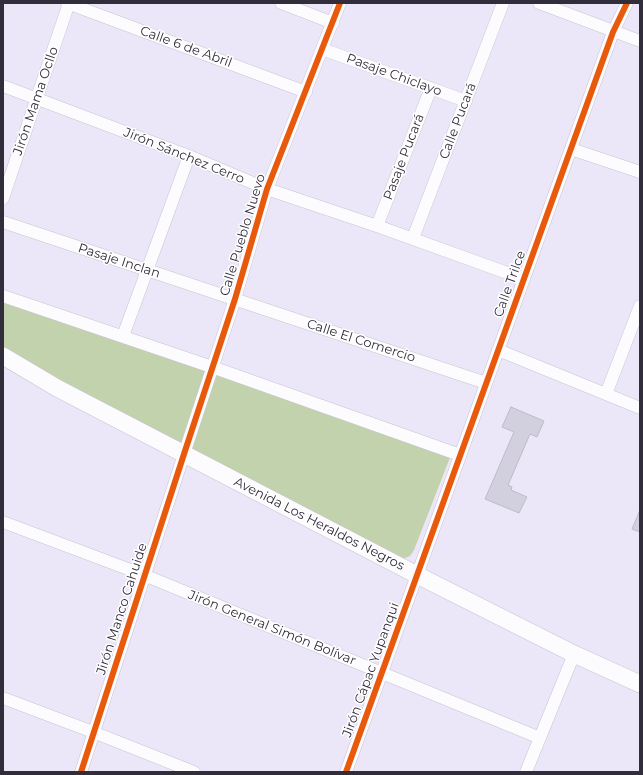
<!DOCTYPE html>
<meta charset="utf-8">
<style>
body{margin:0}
#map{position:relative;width:643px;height:775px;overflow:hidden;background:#ece7f8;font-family:Montserrat,sans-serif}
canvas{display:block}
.frame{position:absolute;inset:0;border:4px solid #312d3b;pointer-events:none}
</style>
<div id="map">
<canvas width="643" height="775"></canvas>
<div class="frame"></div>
</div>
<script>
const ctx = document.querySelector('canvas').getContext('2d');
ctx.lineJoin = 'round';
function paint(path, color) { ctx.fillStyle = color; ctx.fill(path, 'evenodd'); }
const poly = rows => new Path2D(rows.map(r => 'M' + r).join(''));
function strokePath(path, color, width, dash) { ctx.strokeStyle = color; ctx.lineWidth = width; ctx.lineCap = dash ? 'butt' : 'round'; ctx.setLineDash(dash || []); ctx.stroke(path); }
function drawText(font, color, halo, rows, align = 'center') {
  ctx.font = font + ' Montserrat,sans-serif'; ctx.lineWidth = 3; ctx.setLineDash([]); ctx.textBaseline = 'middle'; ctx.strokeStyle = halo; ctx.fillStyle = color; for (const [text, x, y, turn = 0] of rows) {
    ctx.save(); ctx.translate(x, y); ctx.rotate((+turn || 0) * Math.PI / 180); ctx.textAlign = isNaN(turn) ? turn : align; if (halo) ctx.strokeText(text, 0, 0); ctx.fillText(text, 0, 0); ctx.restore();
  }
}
const green = poly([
 [3,299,207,368,180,447,3,350],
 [214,371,451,455,414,550,410,556,403,559,188,451]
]);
const building = poly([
 [511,407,544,421,537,437,530,434,508,485,512,487,511,490,527,497,519,513,485,499,514,432,502,427,511,407],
 [640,510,640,532,632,529,640,510]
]);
const street = poly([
 [67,3,306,92],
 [281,3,333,23],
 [539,3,640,41],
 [322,49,466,101],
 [3,86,189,156,267,189,377,226,524,279],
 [571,149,640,172],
 [3,198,69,3],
 [3,222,486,383],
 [377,226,431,88],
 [413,238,503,3],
 [3,296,212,367,460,455],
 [123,336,189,156],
 [498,350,640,408],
 [606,394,640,306],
 [3,522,144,575,540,738],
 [3,698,93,732,194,772],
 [81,772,184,454,235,299,267,189,340,3],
 [346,772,613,32,627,3],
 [526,772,574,654]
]);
const secondary = poly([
 [3,356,57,388,417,575,574,654,640,684]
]);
const cycleway = poly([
 [81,772,184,454,235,299,267,189,340,3],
 [346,772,613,32,627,3]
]);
const streetNames = [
 ["Calle 6 de Abril",186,47,20],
 ["Pasaje Chiclayo",394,75,20],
 ["Jirón Mama Ocllo",36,101,-71],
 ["Calle Pucará",458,121,-69],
 ["Jirón Sánchez Cerro",184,156,22],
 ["Pasaje Pucará",404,157,-69],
 ["Calle Pueblo Nuevo",243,235,-73],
 ["Pasaje Inclan",119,261,18],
 ["Calle Trilce",510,284,-70],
 ["Calle El Comercio",361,341,18],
 ["Avenida Los Heraldos Negros",319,524,27],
 ["Jirón Manco Cahuide",122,609,-72],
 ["Jirón General Simón Bolívar",272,628,22],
 ["Jirón Cápac Yupanqui",371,670,-70]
];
paint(green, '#c1d2ac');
paint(building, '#d2cfde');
strokePath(building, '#bdbac8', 1);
strokePath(street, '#c8c4d2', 13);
strokePath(secondary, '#c8c4d2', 18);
strokePath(street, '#fcfbfe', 12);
strokePath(secondary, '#fcfbfe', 17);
strokePath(cycleway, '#e8590c', 6);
drawText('13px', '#312d3b', '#fff', streetNames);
</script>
